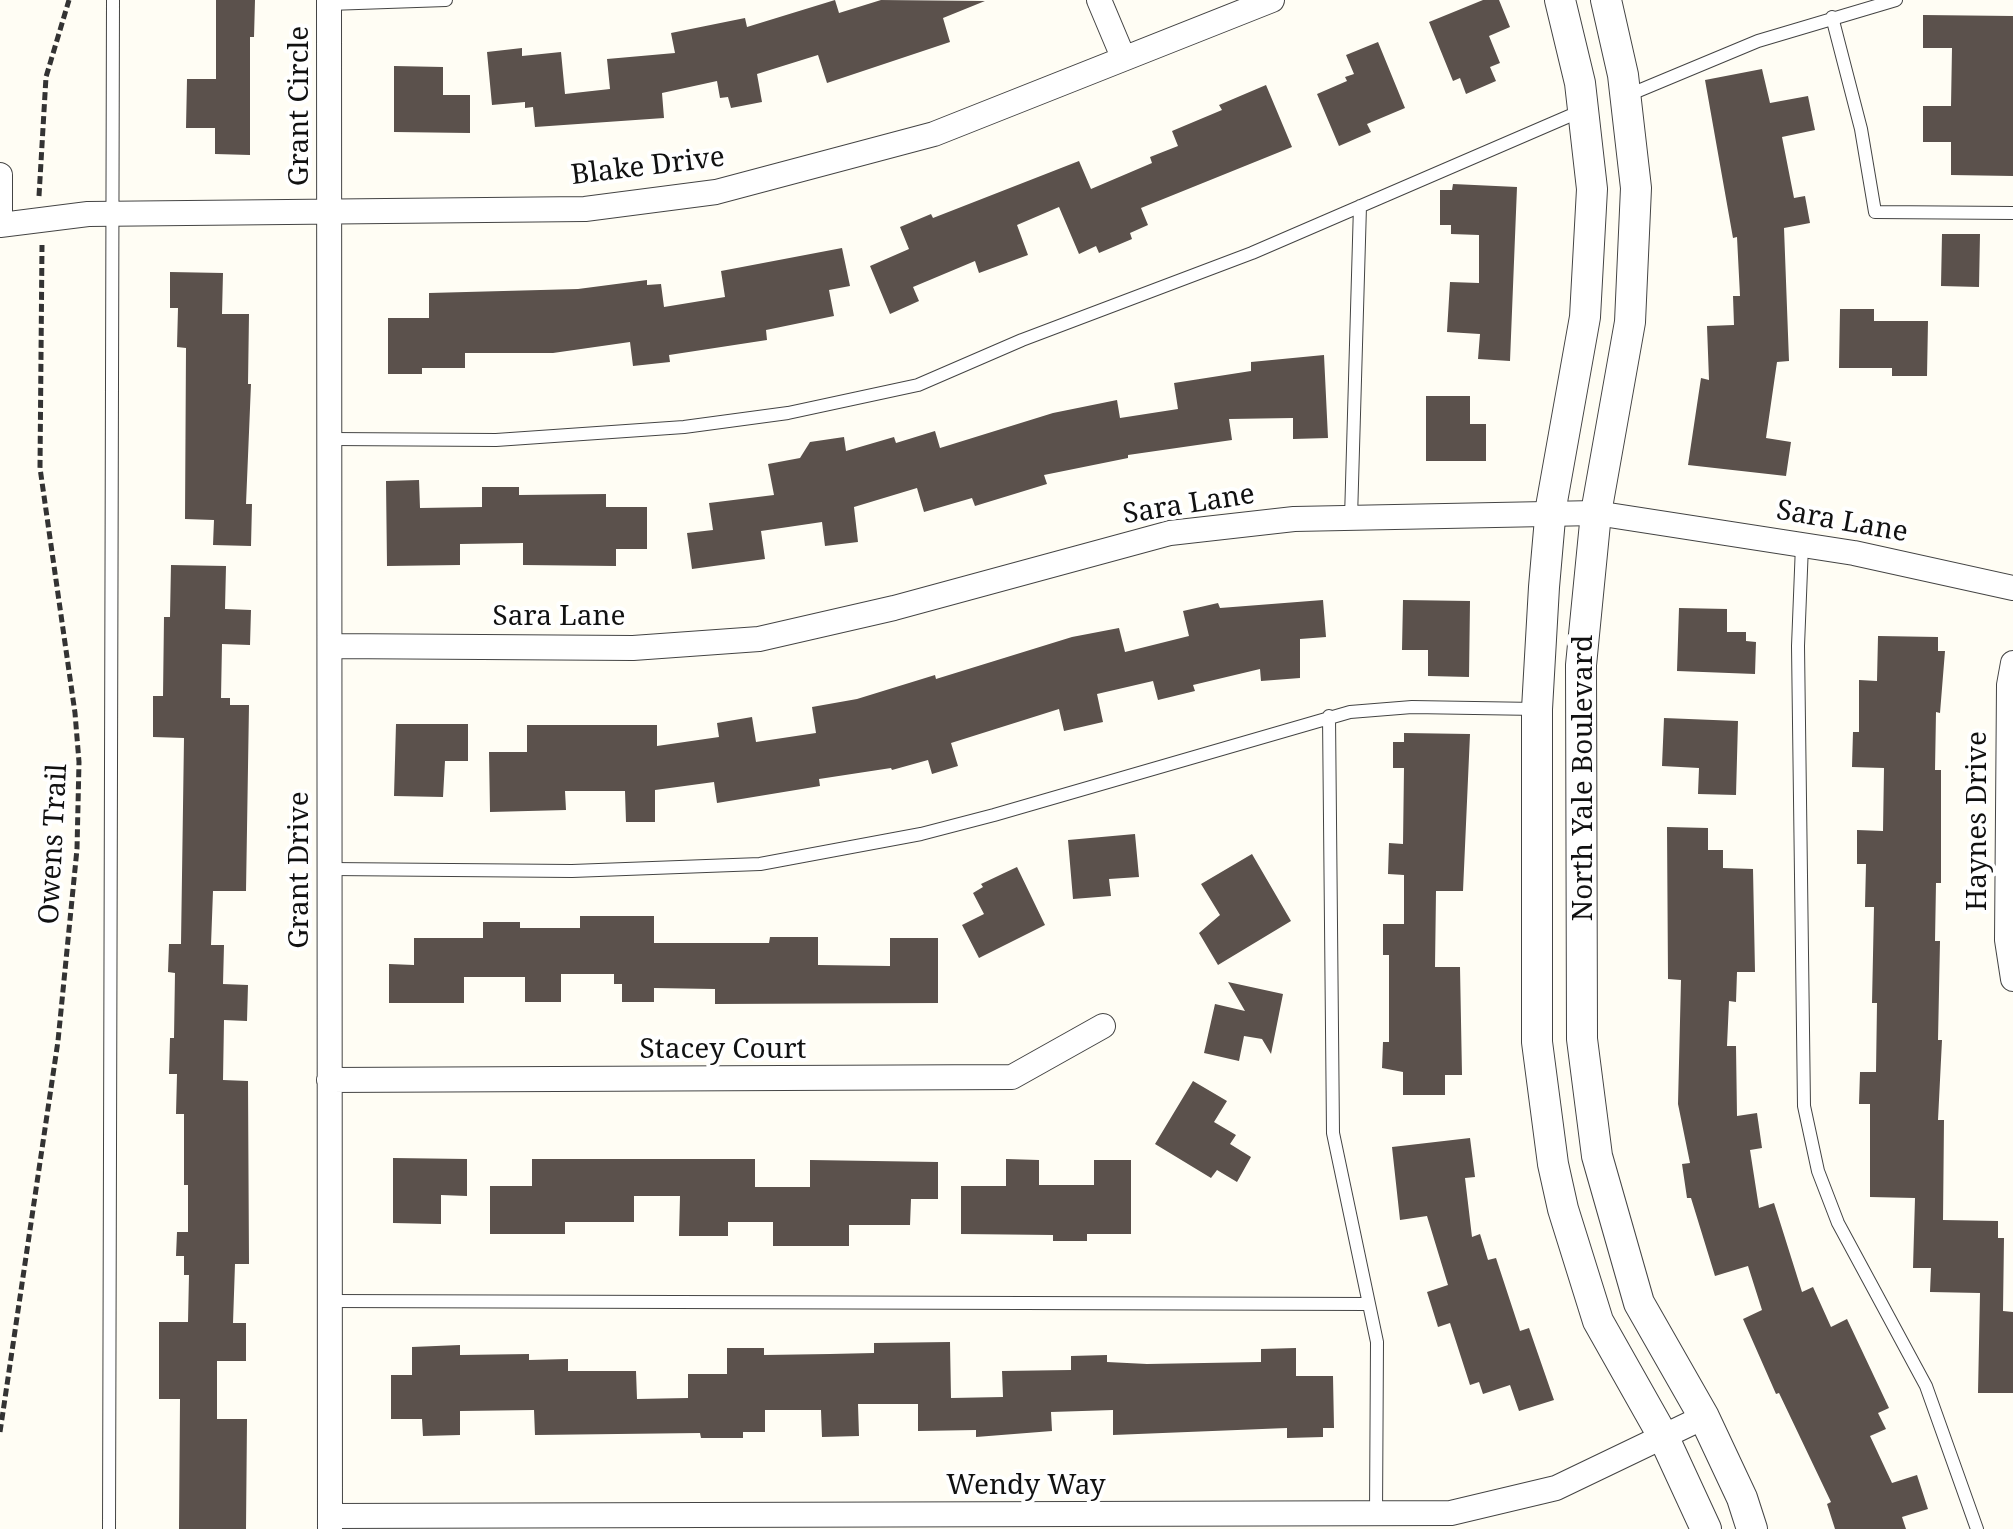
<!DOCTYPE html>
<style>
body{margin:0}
canvas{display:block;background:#fffdf4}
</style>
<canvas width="2013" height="1529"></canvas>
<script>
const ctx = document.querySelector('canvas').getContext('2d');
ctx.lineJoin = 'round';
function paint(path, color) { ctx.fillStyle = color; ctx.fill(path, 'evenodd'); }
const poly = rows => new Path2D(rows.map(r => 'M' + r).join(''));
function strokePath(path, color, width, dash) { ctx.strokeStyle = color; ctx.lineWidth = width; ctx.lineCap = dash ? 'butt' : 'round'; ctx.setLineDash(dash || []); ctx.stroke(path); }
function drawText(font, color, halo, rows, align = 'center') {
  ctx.font = font + ' "Noto Serif",serif'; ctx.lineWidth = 8; ctx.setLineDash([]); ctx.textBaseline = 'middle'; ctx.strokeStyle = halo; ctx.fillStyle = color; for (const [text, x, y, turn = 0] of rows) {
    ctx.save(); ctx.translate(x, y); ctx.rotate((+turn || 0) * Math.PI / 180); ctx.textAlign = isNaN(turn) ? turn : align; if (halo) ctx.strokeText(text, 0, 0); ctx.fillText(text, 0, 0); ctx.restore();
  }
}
const building = poly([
 [216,0,255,0,254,37,250,37,250,155,215,154,215,128,186,128,187,79,216,79],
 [835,0,839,13,881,0,985,1,943,18,950,42,827,83,818,55,757,74,762,102,731,108,728,97,720,98,717,81,662,93,664,118,535,127,533,107,525,108,525,102,492,105,487,52,522,48,522,56,561,52,565,94,610,89,607,59,675,53,671,33,745,18,747,27],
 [1483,0,1499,0,1510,27,1489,36,1500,63,1490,67,1496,81,1466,94,1460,78,1453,81,1429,22],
 [1923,15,2013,16,2013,176,1951,175,1951,142,1923,142,1923,106,1951,106,1952,48,1923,48],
 [1378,42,1405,108,1367,124,1371,132,1339,146,1317,94,1347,81,1345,77,1354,74,1346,55],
 [394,66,443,67,443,95,470,95,470,133,394,132],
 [1762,69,1770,103,1808,96,1815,130,1782,137,1794,198,1805,196,1810,223,1784,228,1789,361,1777,362,1766,438,1791,442,1786,476,1688,465,1701,378,1709,380,1707,326,1734,325,1733,296,1740,296,1737,237,1733,238,1705,80],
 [1266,85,1292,147,1141,208,1148,225,1130,233,1132,239,1099,253,1096,246,1079,254,1059,207,1017,225,1028,255,979,273,975,261,913,287,919,301,890,314,870,266,909,249,900,227,931,214,933,218,1079,161,1091,189,1152,163,1150,157,1178,146,1172,131,1222,110,1219,105],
 [1453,184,1517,187,1510,361,1478,359,1480,334,1447,332,1450,282,1479,283,1479,235,1451,234,1451,225,1440,225,1440,190,1452,190],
 [1942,234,1980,234,1979,287,1941,286],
 [842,248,850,286,829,290,834,316,766,330,767,340,669,355,670,362,633,366,630,342,553,353,465,353,465,368,422,368,422,374,388,374,388,318,429,318,429,293,578,289,647,280,647,285,661,284,664,307,725,297,721,271],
 [170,272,223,273,222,314,249,314,248,384,251,384,246,504,252,504,251,546,213,545,214,520,185,519,186,348,177,347,178,308,170,308],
 [1840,309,1874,309,1874,321,1928,321,1927,376,1892,376,1892,368,1839,368],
 [1324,355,1328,438,1293,439,1293,418,1229,419,1232,440,1128,455,1128,458,1044,475,1047,484,975,506,972,498,924,512,917,488,854,507,858,542,825,546,822,522,761,531,765,559,692,569,687,533,713,530,709,503,774,495,768,464,800,458,810,442,844,437,846,451,894,437,896,443,935,431,940,448,1053,413,1117,400,1120,418,1178,409,1174,383,1251,371,1251,362],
 [1426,396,1470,396,1470,424,1486,424,1486,461,1426,461],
 [419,480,420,508,482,507,482,487,519,487,519,495,606,494,606,507,647,507,647,549,616,549,616,566,523,565,523,543,460,544,460,565,387,566,386,481],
 [171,565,226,566,225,609,251,610,250,645,222,644,221,698,230,698,230,705,249,705,246,891,213,891,211,945,224,945,223,984,248,985,247,1021,224,1020,223,1080,248,1081,249,1264,235,1264,233,1323,246,1323,246,1361,217,1361,217,1419,247,1419,246,1529,179,1529,180,1399,159,1399,159,1322,188,1322,189,1275,184,1275,184,1256,176,1256,177,1232,188,1232,188,1185,184,1185,184,1114,176,1114,177,1074,169,1074,170,1038,174,1038,175,973,168,972,169,944,181,944,184,738,153,737,153,696,163,696,164,617,170,617],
 [1323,600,1326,637,1300,639,1300,678,1261,681,1260,669,1193,685,1195,691,1158,700,1153,681,1097,694,1103,722,1064,731,1059,709,951,743,958,766,932,774,928,760,892,770,891,768,819,779,820,786,717,803,714,782,655,790,655,822,626,822,625,791,565,791,566,810,490,812,489,752,527,752,527,725,657,725,657,746,719,737,717,723,752,717,756,742,816,733,812,707,857,699,935,675,936,679,1072,637,1119,628,1125,652,1189,636,1183,611,1218,603,1220,608],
 [1403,600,1470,601,1469,677,1428,676,1428,650,1402,650],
 [1679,608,1727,609,1727,632,1746,632,1746,641,1756,642,1755,674,1677,671],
 [1878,636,1938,637,1938,651,1945,651,1940,713,1936,712,1935,770,1941,770,1941,883,1936,883,1935,941,1940,941,1938,1040,1942,1040,1938,1120,1944,1120,1943,1220,1998,1221,1998,1238,2004,1238,2003,1311,2013,1312,2013,1393,1978,1393,1980,1293,1930,1292,1931,1268,1913,1268,1915,1198,1870,1197,1870,1104,1859,1104,1860,1072,1876,1072,1877,1003,1872,1003,1874,907,1865,907,1866,864,1857,864,1857,830,1883,831,1884,768,1852,767,1853,732,1859,732,1859,680,1877,681],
 [1664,718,1738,721,1736,795,1698,794,1699,768,1662,766],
 [396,724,468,724,468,761,445,761,443,797,394,796],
 [1404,733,1470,734,1463,891,1436,891,1435,967,1460,967,1462,1075,1445,1075,1445,1095,1403,1095,1403,1072,1382,1068,1383,1042,1389,1042,1389,955,1383,955,1383,924,1404,924,1404,875,1388,874,1389,843,1403,844,1404,768,1393,768,1393,742,1404,742],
 [1667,827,1708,828,1708,850,1723,850,1723,868,1753,869,1755,972,1737,972,1736,1002,1729,1001,1727,1046,1736,1046,1737,1116,1757,1113,1762,1148,1750,1150,1759,1208,1774,1203,1802,1292,1813,1287,1831,1327,1847,1319,1889,1408,1878,1413,1886,1429,1870,1436,1892,1483,1917,1475,1928,1509,1902,1517,1906,1529,1835,1529,1827,1504,1831,1502,1779,1393,1776,1394,1743,1319,1762,1310,1748,1266,1715,1276,1691,1198,1687,1198,1682,1164,1690,1163,1678,1104,1681,980,1668,979],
 [1135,834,1139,877,1109,879,1111,896,1073,899,1068,840],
 [1252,854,1291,921,1218,965,1199,933,1220,915,1201,884],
 [1017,867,1045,925,979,958,962,925,984,914,973,893,983,887,981,884],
 [580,916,654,916,654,943,769,943,770,937,818,937,818,965,890,966,890,938,938,938,938,1003,715,1004,715,989,654,988,654,1002,622,1002,622,984,614,984,614,974,561,974,561,1002,525,1002,525,977,464,977,464,1003,389,1003,389,964,414,965,414,938,483,938,483,922,520,922,520,928,580,928],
 [1228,982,1283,994,1271,1054,1262,1039,1244,1036,1239,1061,1204,1053,1215,1004,1245,1011],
 [1193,1081,1227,1101,1214,1122,1236,1135,1230,1144,1251,1157,1237,1182,1217,1170,1211,1178,1155,1144],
 [1470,1138,1475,1177,1465,1178,1472,1237,1480,1234,1488,1260,1496,1258,1520,1331,1529,1328,1554,1400,1519,1411,1510,1385,1483,1394,1479,1382,1470,1385,1450,1323,1438,1327,1427,1292,1448,1285,1427,1216,1400,1220,1392,1147],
 [393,1158,467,1159,467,1196,441,1195,441,1224,393,1223],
 [532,1159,755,1159,755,1187,810,1187,810,1160,938,1162,938,1199,911,1199,910,1225,849,1225,849,1246,773,1246,773,1222,728,1222,728,1236,679,1236,680,1196,634,1196,634,1222,565,1222,565,1234,490,1234,490,1186,532,1186],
 [1006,1159,1039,1160,1039,1185,1094,1185,1094,1160,1131,1160,1131,1234,1087,1234,1087,1241,1053,1241,1053,1235,961,1234,961,1186,1006,1186],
 [950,1342,951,1398,1003,1397,1002,1371,1071,1370,1071,1356,1107,1355,1107,1362,1147,1364,1261,1362,1261,1349,1296,1348,1296,1376,1333,1376,1334,1428,1323,1428,1323,1437,1287,1438,1287,1428,1113,1435,1113,1410,1051,1412,1052,1431,976,1437,976,1430,918,1431,918,1404,858,1404,859,1436,822,1437,821,1410,765,1410,765,1432,743,1432,743,1438,701,1438,700,1433,535,1435,534,1410,460,1411,460,1435,423,1436,422,1419,391,1419,391,1375,412,1375,412,1347,460,1345,460,1355,529,1354,529,1360,568,1359,568,1371,636,1371,637,1399,688,1398,688,1374,727,1374,727,1348,764,1348,764,1355,830,1354,874,1353,874,1343]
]);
const path = poly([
 [39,196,46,77,69,0],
 [0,1432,58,1041,77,849,79,762,75,713,40,468,42,245]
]);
const service = poly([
 [329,4,446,0],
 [1832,17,1861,129,1875,212,2013,213],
 [1626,96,1758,41,1896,0],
 [331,439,496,440,684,427,788,413,918,385,1022,340,1252,253,1581,111],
 [1351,518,1360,206],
 [1802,545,1798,646,1804,1106,1818,1171,1838,1223,1926,1386,1977,1529],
 [1329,716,1333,1133,1377,1342,1376,1514],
 [330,869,572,871,760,864,921,834,994,815,1350,712,1412,707,1537,709],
 [330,1301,1369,1304],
 [109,1529,113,0]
]);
const minor = poly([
 [329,0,330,1529],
 [1099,0,1123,57],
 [0,175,0,225],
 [0,225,88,214,585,209,716,192,934,134,1272,0],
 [331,646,633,648,759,639,894,608,1170,533,1294,519,1596,513,1854,553,2013,588],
 [2013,663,2009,685,2007,940,2013,979],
 [329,1080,1012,1077,1103,1026],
 [330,1516,1451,1513,1556,1488,1704,1417]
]);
const tertiary = poly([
 [1560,0,1580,83,1592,189,1585,317,1551,507,1544,587,1537,709,1537,1042,1553,1164,1563,1209,1598,1321,1664,1438,1706,1529],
 [1606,0,1623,75,1636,188,1630,322,1596,513,1581,665,1582,1039,1597,1156,1639,1303,1704,1417,1742,1498,1752,1529]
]);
const streetNames = [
 ["Grant Circle",300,106,-90],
 ["Blake Drive",648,167,-7],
 ["Sara Lane",1189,505,-9],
 ["Sara Lane",1842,522,10],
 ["Sara Lane",559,617],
 ["North Yale Boulevard",1584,778,-90],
 ["Haynes Drive",1978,821,-90],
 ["Owens Trail",54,844,-87],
 ["Grant Drive",300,870,-90],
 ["Stacey Court",723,1050],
 ["Wendy Way",1026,1486]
];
paint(building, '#5b514c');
strokePath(service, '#444', 14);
strokePath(minor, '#444', 26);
strokePath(tertiary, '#444', 32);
strokePath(path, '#333', 5, [8, 4]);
strokePath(service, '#fff', 12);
strokePath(minor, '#fff', 24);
strokePath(tertiary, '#fff', 30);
drawText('28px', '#111', '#fff', streetNames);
</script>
